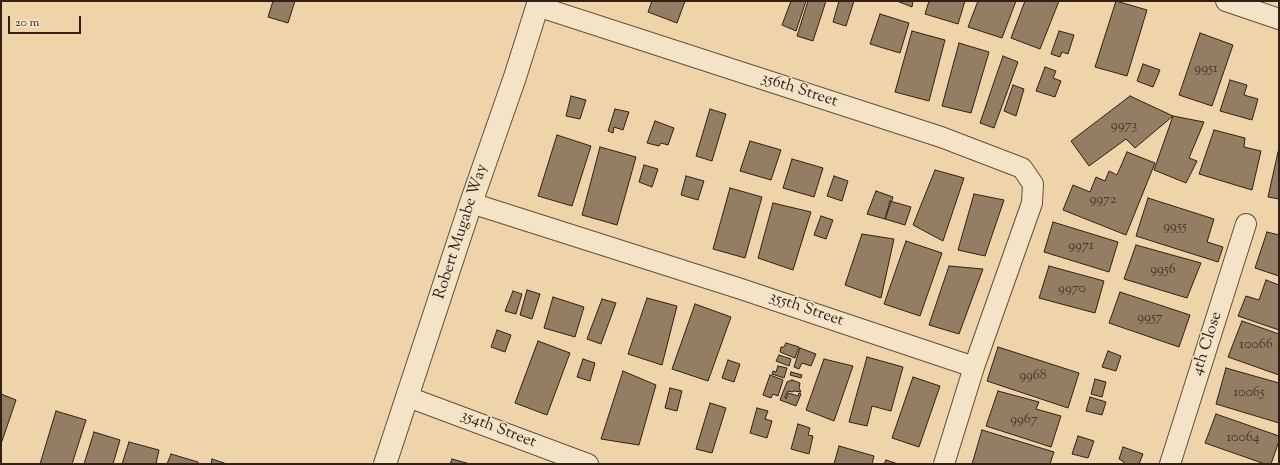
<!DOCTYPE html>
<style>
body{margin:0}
#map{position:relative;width:1280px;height:465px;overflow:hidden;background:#efd4aa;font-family:"Sorts Mill Goudy",serif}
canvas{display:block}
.frame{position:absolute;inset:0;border:2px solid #302016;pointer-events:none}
.scale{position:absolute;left:8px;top:16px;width:73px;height:18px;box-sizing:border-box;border:2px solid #302016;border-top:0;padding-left:5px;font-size:12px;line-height:14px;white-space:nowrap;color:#302016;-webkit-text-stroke:3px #f5e3c8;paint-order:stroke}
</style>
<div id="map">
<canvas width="1280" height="465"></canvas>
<div class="frame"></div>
<div class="scale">20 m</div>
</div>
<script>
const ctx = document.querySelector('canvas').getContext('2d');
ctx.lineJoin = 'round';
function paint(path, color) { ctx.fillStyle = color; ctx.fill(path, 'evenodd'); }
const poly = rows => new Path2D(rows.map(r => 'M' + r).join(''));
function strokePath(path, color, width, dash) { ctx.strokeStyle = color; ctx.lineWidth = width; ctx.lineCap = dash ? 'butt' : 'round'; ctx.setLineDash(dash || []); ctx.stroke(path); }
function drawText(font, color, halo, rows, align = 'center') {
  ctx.font = font + ' "Sorts Mill Goudy",serif'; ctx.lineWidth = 3; ctx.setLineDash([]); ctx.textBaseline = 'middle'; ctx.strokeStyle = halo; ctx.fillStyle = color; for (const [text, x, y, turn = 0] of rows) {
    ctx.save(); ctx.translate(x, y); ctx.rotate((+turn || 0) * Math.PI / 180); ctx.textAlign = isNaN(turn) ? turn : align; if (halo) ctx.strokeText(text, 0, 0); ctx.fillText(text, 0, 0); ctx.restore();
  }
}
const building = poly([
 [273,1,295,1,288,23,268,17,273,1],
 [652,1,685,1,677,23,648,12,652,1],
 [791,1,806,1,796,31,782,25,791,1],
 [808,1,826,1,813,41,797,36,808,1],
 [839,1,854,1,846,26,833,22,839,1],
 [897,1,913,1,912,7,897,1],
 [929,1,965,1,958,24,925,14,929,1],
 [978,1,1016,1,1002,38,968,27,978,1],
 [1025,1,1059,1,1040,49,1011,38,1025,1],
 [1116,1,1147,10,1127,76,1095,67,1116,1],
 [880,14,909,23,900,53,870,44,880,14],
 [912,31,945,40,929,101,895,92,912,31],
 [1059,31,1074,35,1068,54,1062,52,1060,57,1051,54,1059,31],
 [1200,33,1233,45,1212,106,1179,95,1200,33],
 [959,43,989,52,971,113,942,106,959,43],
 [1003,56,1018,62,994,128,980,123,1003,56],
 [1143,64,1160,70,1153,87,1137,81,1143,64],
 [1045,67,1056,71,1053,78,1061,81,1055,97,1036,91,1045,67],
 [1230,80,1247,85,1244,95,1258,99,1252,120,1220,111,1230,80],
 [1013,85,1024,89,1016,116,1004,111,1013,85],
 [571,96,586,100,580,119,566,116,571,96],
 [1130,96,1173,116,1135,148,1126,139,1089,166,1071,141,1130,96],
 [615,109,629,112,623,130,614,127,613,133,608,131,615,109],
 [710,109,726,114,712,161,696,156,710,109],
 [1173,116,1204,122,1189,158,1197,161,1186,183,1154,170,1173,116],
 [655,121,674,128,668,145,661,143,659,146,647,143,655,121],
 [1214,130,1245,138,1244,147,1261,151,1252,190,1199,174,1214,130],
 [557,135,591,146,572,206,538,196,557,135],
 [750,141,781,150,771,180,740,171,750,141],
 [600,147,636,157,617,225,582,215,600,147],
 [1127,152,1155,163,1126,235,1063,210,1073,185,1090,192,1096,177,1105,181,1109,171,1117,175,1127,152],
 [1278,152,1279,152,1279,199,1268,197,1278,152],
 [792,159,823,168,814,197,783,188,792,159],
 [644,165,658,169,652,187,639,182,644,165],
 [935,170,964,178,943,241,913,225,935,170],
 [686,176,704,181,698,200,681,195,686,176],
 [834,176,848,181,842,201,827,196,834,176],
 [730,188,762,197,745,258,713,249,730,188],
 [876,191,893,197,885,219,867,214,876,191],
 [974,194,1004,200,985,256,958,250,974,194],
 [1148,198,1214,219,1207,242,1223,247,1218,262,1136,236,1148,198],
 [890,201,911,207,905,225,885,219,890,201],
 [773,203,811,212,793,270,758,258,773,203],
 [821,216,833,220,826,239,814,235,821,216],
 [1053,222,1118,242,1109,272,1044,252,1053,222],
 [1267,232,1279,235,1279,276,1255,268,1267,232],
 [862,234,894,239,881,298,845,285,862,234],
 [906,241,942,253,920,316,884,304,906,241],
 [1136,245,1201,263,1187,298,1124,279,1136,245],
 [949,266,983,269,959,334,929,325,949,266],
 [1049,266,1104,281,1095,313,1039,298,1049,266],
 [1266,280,1279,285,1279,330,1238,316,1246,296,1259,300,1266,280],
 [527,290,540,294,532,319,520,315,527,290],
 [513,291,522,294,516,314,505,311,513,291],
 [1120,292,1190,315,1179,347,1109,323,1120,292],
 [553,297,584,307,575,337,544,328,553,297],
 [647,298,677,306,662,365,628,354,647,298],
 [602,299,616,303,601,344,587,339,602,299],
 [695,304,731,317,708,381,672,369,695,304],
 [1242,321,1279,334,1279,375,1228,357,1242,321],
 [497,330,511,335,505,352,491,347,497,330],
 [538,341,570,353,547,415,515,403,538,341],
 [786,343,799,347,795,358,780,352,781,347,784,347,786,343],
 [998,347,1079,373,1068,408,987,381,998,347],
 [800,348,816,354,811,366,802,363,799,369,794,367,800,348],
 [1108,351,1121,356,1116,371,1102,367,1108,351],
 [779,355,791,359,789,366,776,361,779,355],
 [867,357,903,367,891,411,872,406,867,426,849,422,867,357],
 [583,359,595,363,590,381,577,377,583,359],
 [824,359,853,366,834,421,806,410,824,359],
 [728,360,740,364,734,382,722,378,728,360],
 [778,366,787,368,784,378,772,374,773,371,776,372,778,366],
 [1226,368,1279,383,1279,423,1216,404,1226,368],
 [623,371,656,385,639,445,601,439,623,371],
 [791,372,802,375,801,378,790,375,791,372],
 [770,375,783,380,778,396,773,394,771,398,763,395,770,375],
 [913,377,940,386,919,447,892,438,913,377],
 [1095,379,1106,382,1102,397,1091,394,1095,379],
 [792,380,800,383,799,388,801,392,794,391,792,392,788,391,785,397,786,399,788,393,798,396,799,393,801,394,796,406,780,400,787,382,792,380],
 [670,388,682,391,677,411,665,408,670,388],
 [998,391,1039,402,1036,409,1061,416,1051,447,986,426,998,391],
 [1,394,16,400,1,444,1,394],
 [1090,397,1106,402,1102,415,1086,411,1090,397],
 [710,403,726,408,712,453,696,449,710,403],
 [757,408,768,411,765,419,772,421,767,438,750,433,757,408],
 [56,411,86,420,72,464,40,464,56,411],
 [1216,414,1279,436,1279,441,1271,464,1265,464,1205,443,1216,414],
 [798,424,810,428,808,435,813,436,809,454,791,449,798,424],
 [982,430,1054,452,1050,464,972,464,982,430],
 [94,432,120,440,113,464,84,464,94,432],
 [1078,436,1094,441,1088,458,1072,454,1078,436],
 [129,442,159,450,156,464,122,464,129,442],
 [839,446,874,456,872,464,834,464,839,446],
 [1123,447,1143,454,1139,464,1123,464,1124,462,1119,459,1123,447],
 [171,454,198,462,198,464,167,464,171,454],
 [212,459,227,464,211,464,212,459],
 [452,459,470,464,450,464,452,459],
 [886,460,898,464,884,464,886,460]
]);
const minor = poly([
 [1226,1,1279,19],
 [471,203,738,288,974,367,1032,203,1033,184,1022,168,941,137,537,6],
 [408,397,588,464],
 [944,464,974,367],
 [1170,464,1246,224]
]);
const tertiary = poly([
 [385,464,471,203,515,77,539,1]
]);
const numberNames = [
 ["9951",1206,70],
 ["9973",1124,127],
 ["9972",1103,201],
 ["9955",1175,228],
 ["9971",1081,247],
 ["9956",1163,271],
 ["9970",1072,290],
 ["9957",1150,319],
 ["10066",1256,346],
 ["9968",1033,377],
 ["10065",1249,394],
 ["9967",1024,421],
 ["10064",1243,439]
];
const streetNames = [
 ["356th Street",799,91,18],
 ["Robert Mugabe Way",462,232,-72],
 ["355th Street",806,310,19],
 ["4th Close",1208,344,-72],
 ["354th Street",498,430,21]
];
paint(building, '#937e63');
strokePath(building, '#302016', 1);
strokePath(minor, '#604d3b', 22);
strokePath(tertiary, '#604d3b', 24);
strokePath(minor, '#f5e3c8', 20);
strokePath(tertiary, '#f5e3c8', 22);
drawText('14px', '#493829', null, numberNames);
drawText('16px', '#302016', '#f5e3c8', streetNames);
</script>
